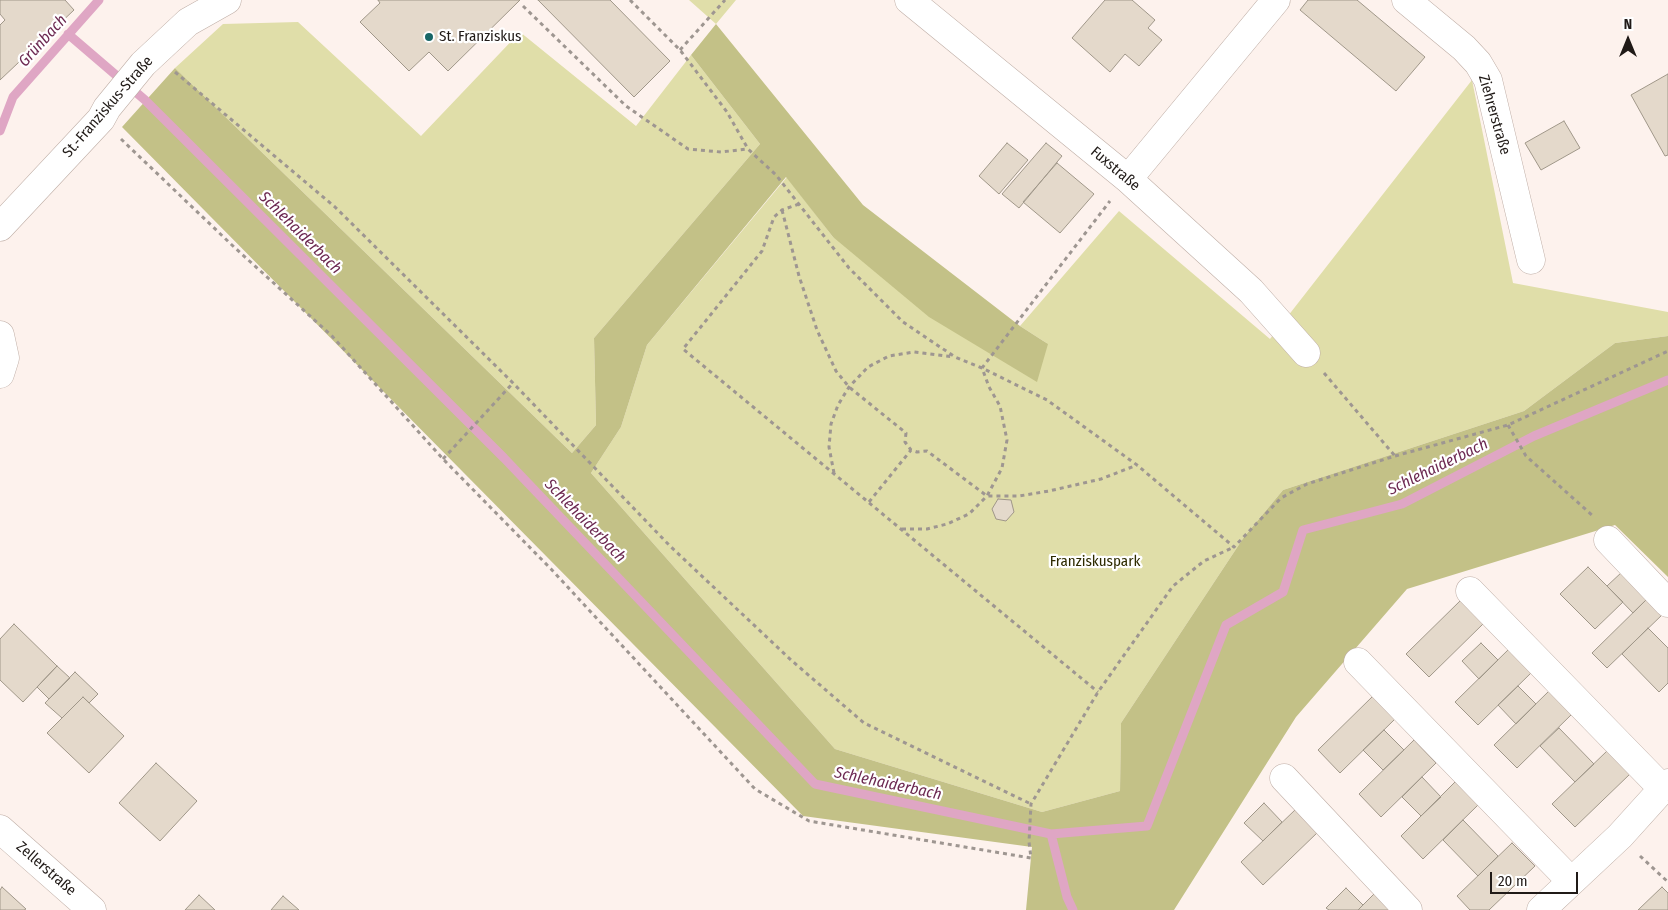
<!DOCTYPE html>
<meta charset="utf-8">
<style>
body{margin:0}
#map{position:relative;width:1668px;height:910px;overflow:hidden;background:#fdf2ed;font-family:"Fira Sans Condensed",sans-serif}
canvas{display:block}
.north{position:absolute;left:1603px;top:15px;width:50px;height:50px;-webkit-text-stroke:4px #fff;paint-order:stroke;rotate:0deg;font-size:14px;font-weight:700;line-height:20px;text-align:center;color:#201a17}
.north::after{content:'';display:block;margin:auto;width:18px;height:22px;background:#201a17;clip-path:polygon(50% 0,100% 100%,50% 72%,0 100%)}
.scale{position:absolute;left:1490px;top:872px;width:88px;height:22px;box-sizing:border-box;border:2px solid #201a17;border-top:0;padding-left:6px;font-size:15px;line-height:18px;white-space:nowrap;color:#201a17;-webkit-text-stroke:4px #fff;paint-order:stroke}
</style>
<div id="map">
<canvas width="1668" height="910"></canvas>
<div class="north">N</div>
<div class="scale">20 m</div>
</div>
<script>
const ctx = document.querySelector('canvas').getContext('2d');
ctx.lineJoin = 'round';
function paint(path, color) { ctx.fillStyle = color; ctx.fill(path, 'evenodd'); }
const poly = rows => new Path2D(rows.map(r => 'M' + r).join(''));
function strokePath(path, color, width, dash) { ctx.strokeStyle = color; ctx.lineWidth = width; ctx.lineCap = dash ? 'butt' : 'round'; ctx.setLineDash(dash || []); ctx.stroke(path); }
function drawText(font, color, halo, rows, align = 'center') {
  ctx.font = font + ' "Fira Sans Condensed",sans-serif'; ctx.lineWidth = 4.5; ctx.setLineDash([]); ctx.textBaseline = 'middle'; ctx.strokeStyle = halo; ctx.fillStyle = color; for (const [text, x, y, turn = 0] of rows) {
    ctx.save(); ctx.translate(x, y); ctx.rotate((+turn || 0) * Math.PI / 180); ctx.textAlign = isNaN(turn) ? turn : align; if (halo) ctx.strokeText(text, 0, 0); ctx.fillText(text, 0, 0); ctx.restore();
  }
}
const green = poly([
 [689,0,736,0,716,24],
 [298,22,421,136,520,32,636,126,691,55,760,144,594,338,596,425,572,453,175,68,223,24],
 [1472,80,1513,283,1668,312,1668,336,1615,343,1524,411,1283,490,1244,537,1121,723,1120,791,1042,812,835,749,591,473,621,427,647,345,787,177,833,237,1048,344,1020,326,1119,211,1270,339]
]);
const forest = poly([
 [716,24,863,205,1020,326,1048,344,1037,382,929,317,833,237,786,177,647,345,621,427,591,473,835,749,1042,812,1120,791,1121,723,1244,537,1283,490,1524,411,1615,343,1668,336,1668,577,1615,525,1407,589,1296,717,1174,910,1026,910,1032,847,803,816,122,127,175,68,572,453,596,425,594,338,760,144,691,55]
]);
const stream = poly([
 [68,34,145,100,504,458,815,784,1051,834,1147,826,1226,625,1283,592,1303,530,1402,504,1534,436,1668,380],
 [0,131,13,97,99,0],
 [1051,834,1067,897,1073,910]
]);
const building = poly([
 [0,0,65,0,74,10,0,80,0,25,5,20,0,14,0,0],
 [378,0,520,0,448,71,429,52,409,71,360,22,380,3,378,0],
 [538,0,610,0,670,61,634,97,538,0],
 [1105,0,1132,0,1155,20,1148,28,1162,40,1139,66,1125,54,1110,72,1072,38,1105,0],
 [1308,0,1357,0,1425,57,1396,91,1300,10,1308,0],
 [1668,74,1668,155,1665,156,1631,95,1668,74],
 [1564,121,1580,148,1541,170,1525,143,1564,121],
 [1007,143,1028,160,999,194,979,176,1007,143],
 [1046,143,1062,156,1019,208,1002,194,1046,143],
 [1057,163,1094,194,1060,233,1023,202,1057,163],
 [998,499,1011,500,1014,512,1006,521,996,519,992,509,998,499],
 [1588,567,1623,602,1595,629,1560,594,1588,567],
 [1622,572,1648,598,1633,613,1607,586,1622,572],
 [1648,598,1663,614,1607,668,1592,653,1648,598],
 [1461,600,1484,623,1429,677,1406,654,1461,600],
 [14,624,57,666,23,702,0,680,0,639,14,624],
 [1648,628,1668,648,1668,683,1659,692,1622,654,1648,628],
 [1481,643,1498,660,1479,679,1462,661,1481,643],
 [1510,648,1533,671,1478,725,1455,702,1510,648],
 [57,666,70,678,49,699,37,687,57,666],
 [75,672,98,694,89,703,83,697,62,718,45,703,75,672],
 [1518,686,1536,704,1516,724,1498,705,1518,686],
 [1549,691,1572,714,1517,768,1494,745,1549,691],
 [1373,696,1395,719,1340,773,1318,750,1373,696],
 [83,697,124,736,89,773,47,733,83,697],
 [1559,728,1594,764,1575,782,1540,746,1559,728],
 [1384,730,1404,750,1383,770,1363,750,1384,730],
 [1414,740,1436,763,1381,817,1359,794,1414,740],
 [1607,751,1630,774,1575,827,1552,804,1607,751],
 [156,763,197,801,160,841,119,803,156,763],
 [1422,777,1441,797,1421,816,1402,797,1422,777],
 [1455,782,1478,805,1423,859,1401,836,1455,782],
 [1264,803,1282,822,1263,841,1244,823,1264,803],
 [1296,809,1318,832,1263,885,1241,862,1296,809],
 [1463,820,1498,856,1478,876,1443,840,1463,820],
 [1512,843,1535,866,1489,910,1470,910,1457,896,1512,843],
 [2,887,26,909,24,910,0,910,0,890,2,887],
 [1662,887,1668,893,1668,910,1638,910,1662,887],
 [1346,888,1363,905,1358,910,1329,910,1326,908,1346,888],
 [1376,892,1394,910,1358,910,1376,892],
 [199,895,215,910,185,910,199,895],
 [283,896,299,910,271,910,283,896]
]);
const path = poly([
 [630,0,680,50,727,112,748,149,776,175,849,268,903,322,955,357,982,368,1047,400,1137,465,1234,547,1281,498,1307,484,1395,456,1508,425,1668,351],
 [523,6,626,106,688,149,721,152,748,149],
 [680,50,725,0],
 [175,72,335,207,513,383,670,546,791,660,864,723,1031,804],
 [121,139,234,247,332,336,443,459,551,569,755,789,809,821,1031,858,1029,842,1031,804,1098,692,1173,586,1204,561,1234,547],
 [799,204,782,210,774,217,762,251,683,349,1098,692],
 [782,210,799,276,817,330,836,371,849,387,906,433,905,442,911,450,917,452,927,451,987,496,1019,496,1049,491,1101,479,1137,465],
 [1324,373,1395,456],
 [1508,425,1526,456,1593,516],
 [443,459,513,383],
 [834,473,829,447,831,424,838,405,849,387,868,367,889,356,914,352,954,357],
 [869,502,911,450],
 [902,529,927,529,947,524,969,514,987,496,1002,468,1007,440,1000,406,989,387,982,368,1110,201],
 [1640,856,1668,882]
]);
const minor = poly([
 [909,0,1128,179,1251,291,1306,353],
 [1406,0,1464,48,1478,63,1488,80,1531,260],
 [1128,179,1276,0],
 [0,227,101,119,107,108,143,64,188,22,227,0],
 [0,335,5,358,0,374],
 [1608,540,1668,603],
 [1470,591,1662,788],
 [1358,662,1571,881],
 [1284,778,1408,910],
 [0,829,92,910],
 [1541,910,1620,836,1668,783]
]);
const markers = [
 [429,37,5,"#186666"]
];
const poiNames = [
 ["St. Franziskus",439,37]
];
const streetNames = [
 ["St.-Franziskus-Straße",108,107,-49],
 ["Ziehrerstraße",1494,115,74],
 ["Fuxstraße",1115,169,40],
 ["Zellerstraße",46,869,41]
];
const parkNames = [
 ["Franziskuspark",1095,562]
];
const waterNames = [
 ["Grünbach",43,41,-48],
 ["Schlehaiderbach",300,233,45],
 ["Schlehaiderbach",1438,467,-26],
 ["Schlehaiderbach",585,521,46],
 ["Schlehaiderbach",888,784,12]
];
paint(green, '#e0dea9');
paint(forest, '#c3c187');
strokePath(stream, '#dfa6c4', 9);
paint(building, '#e4d9cb');
strokePath(building, '#a09789', 1);
strokePath(minor, '#beada5', 29);
strokePath(path, '#9e9691', 3, [4, 4]);
strokePath(minor, '#fff', 28);
for (const [x, y, r, color] of markers) { const dot = new Path2D(); dot.arc(x, y, r, 0, 2 * Math.PI); ctx.fillStyle = color; ctx.fill(dot); strokePath(dot, '#fff', 2); }
drawText('15px', '#201a17', '#fff', poiNames, 'left');
drawText('15px', '#201a17', '#fff', streetNames);
drawText('15px', '#2e2b00', '#fff', parkNames);
drawText('italic 16px', '#6c2951', '#fff', waterNames);
</script>
